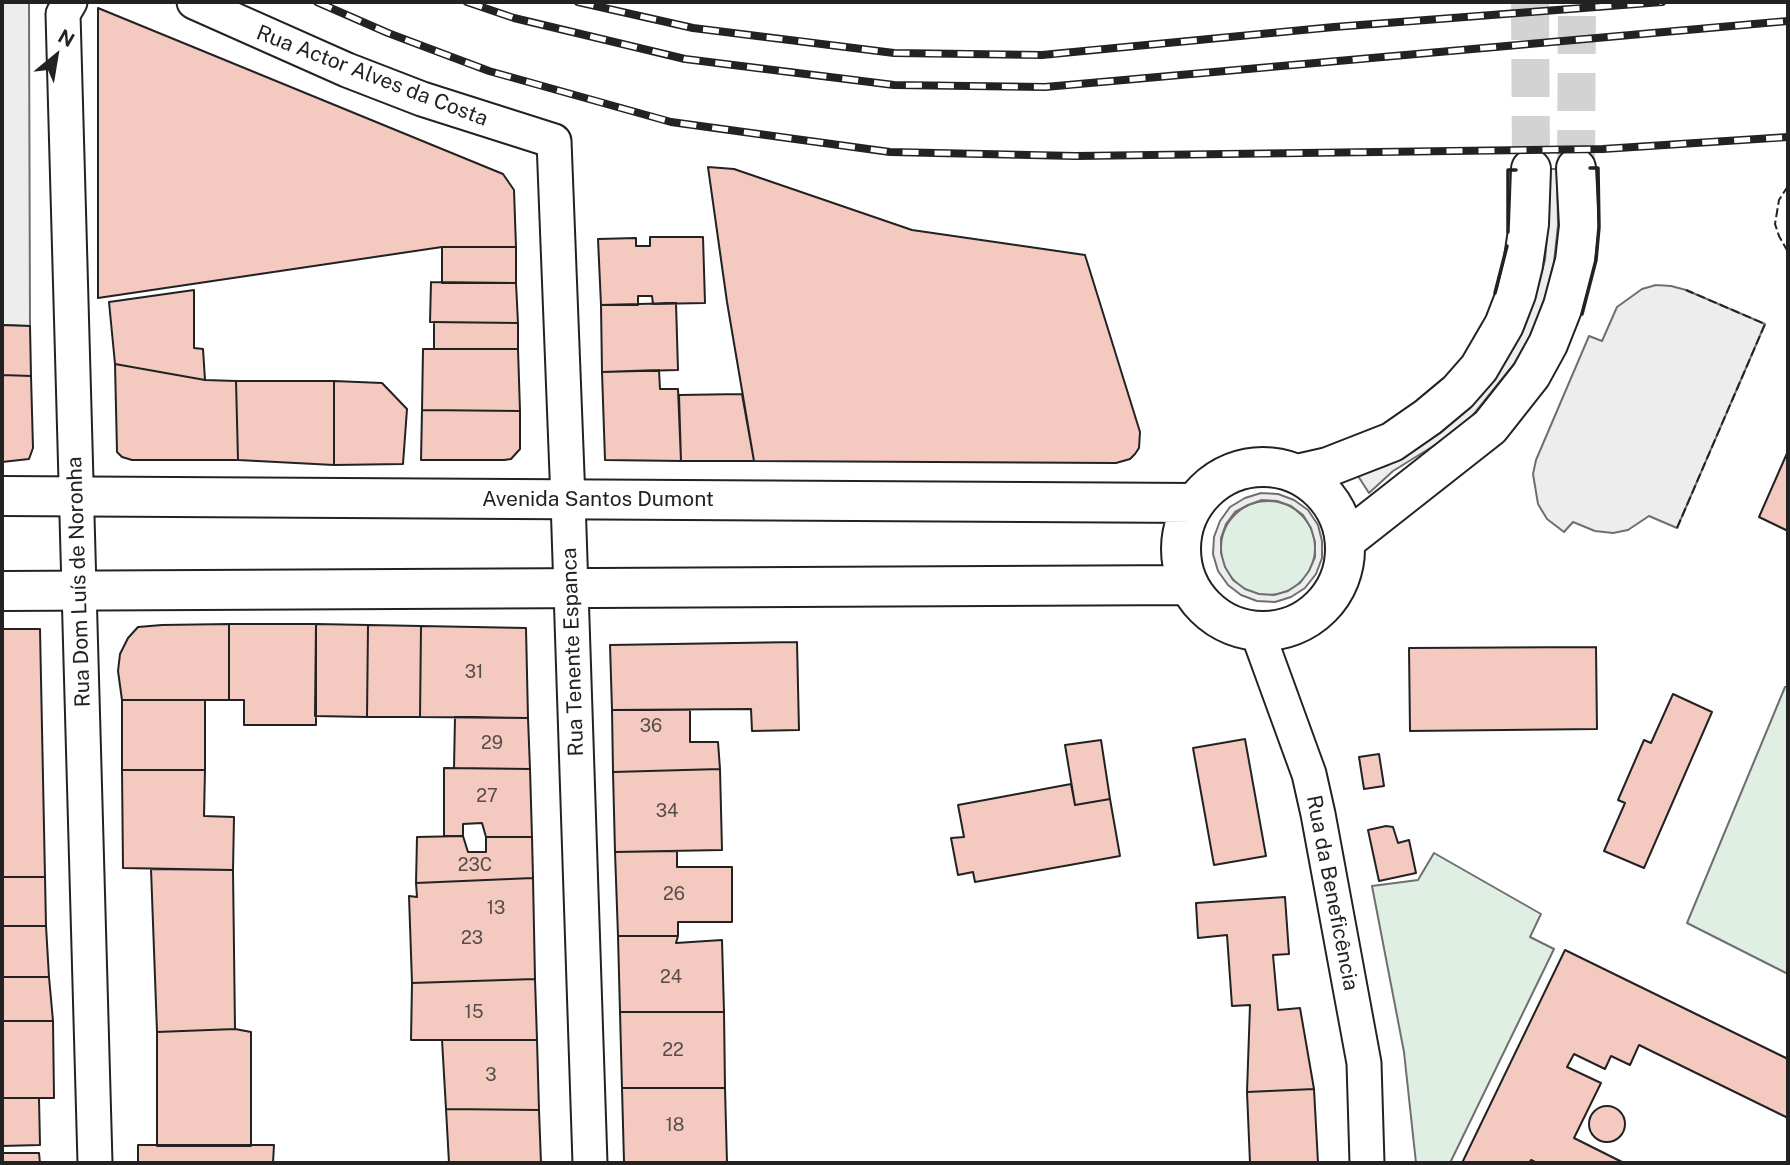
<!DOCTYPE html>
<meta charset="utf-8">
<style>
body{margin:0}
#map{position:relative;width:1790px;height:1165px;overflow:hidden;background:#fff;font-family:"Public Sans",sans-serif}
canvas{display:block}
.frame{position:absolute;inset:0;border:4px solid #222;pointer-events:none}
.north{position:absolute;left:21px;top:21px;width:70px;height:70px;-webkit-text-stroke:5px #fff;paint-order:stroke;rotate:30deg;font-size:19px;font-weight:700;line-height:28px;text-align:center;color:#222}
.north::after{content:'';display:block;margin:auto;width:24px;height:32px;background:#222;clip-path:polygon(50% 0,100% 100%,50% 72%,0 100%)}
</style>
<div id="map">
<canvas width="1790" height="1165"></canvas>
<div class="frame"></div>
<div class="north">N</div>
</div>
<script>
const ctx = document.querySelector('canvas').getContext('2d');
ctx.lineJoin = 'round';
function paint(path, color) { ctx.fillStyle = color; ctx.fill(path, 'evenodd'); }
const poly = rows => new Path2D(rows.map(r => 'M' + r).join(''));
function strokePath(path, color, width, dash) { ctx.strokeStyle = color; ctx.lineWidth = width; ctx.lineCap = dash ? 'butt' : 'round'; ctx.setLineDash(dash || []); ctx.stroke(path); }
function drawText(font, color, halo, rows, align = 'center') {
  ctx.font = font + ' "Public Sans",sans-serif'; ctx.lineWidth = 5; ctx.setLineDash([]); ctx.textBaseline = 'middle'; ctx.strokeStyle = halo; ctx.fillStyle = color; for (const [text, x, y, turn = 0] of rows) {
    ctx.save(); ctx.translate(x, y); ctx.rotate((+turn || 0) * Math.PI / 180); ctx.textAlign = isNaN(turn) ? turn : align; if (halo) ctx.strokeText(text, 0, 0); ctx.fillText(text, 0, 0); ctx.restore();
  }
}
const green = poly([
 '1221 548a47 47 0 1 1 94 0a47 47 0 1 1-94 0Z',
 [1785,687,1788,687,1788,974,1687,923,1785,687],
 [1434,853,1541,914,1530,937,1554,949,1450,1163,1416,1163,1404,1052,1372,886,1418,880,1434,853]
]);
const parking = poly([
 [2,2,29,2,30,326,2,325,2,2],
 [1547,169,1557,169,1558,225,1554,262,1545,297,1532,332,1514,364,1473,415,1448,437,1393,471,1369,493,1358,476,1388,465,1440,433,1467,409,1489,386,1507,359,1524,328,1536,294,1545,260,1548,224,1547,169],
 [1656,285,1671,286,1686,290,1765,324,1677,528,1649,516,1628,530,1613,533,1595,531,1573,522,1564,532,1547,519,1538,504,1533,474,1536,460,1589,336,1602,341,1617,307,1642,289,1656,285],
 [1261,493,1278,494,1294,500,1308,510,1318,525,1322,541,1322,558,1316,574,1305,588,1291,597,1275,602,1257,601,1241,595,1228,585,1218,571,1213,554,1214,537,1220,521,1230,507,1245,498,1261,493],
 [1262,500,1277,501,1291,506,1303,515,1311,528,1315,542,1315,557,1309,571,1300,583,1288,591,1274,595,1259,594,1245,589,1233,580,1225,567,1221,553,1221,538,1226,524,1235,512,1248,505,1262,500]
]);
const building = poly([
 [98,8,503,174,514,190,516,247,442,247,98,298,98,8],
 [708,167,734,169,912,230,1085,255,1140,432,1139,448,1135,454,1130,459,1116,463,754,461,727,302,708,167],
 [650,237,703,237,705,303,653,304,652,296,638,296,638,305,601,305,598,239,636,238,636,246,650,246,650,237],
 [442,247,516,247,516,283,442,283,442,247],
 [431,282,516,283,518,323,430,322,431,282],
 [194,290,194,348,203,349,205,380,115,364,109,302,194,290],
 [676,303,678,370,602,372,601,305,676,303],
 [434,322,518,323,518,349,434,349,434,322],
 [2,325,30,326,31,376,2,375,2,325],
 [423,349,518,349,520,411,422,410,423,349],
 [115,364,205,380,236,381,238,460,132,460,122,457,117,452,115,364],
 [659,370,660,389,678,389,681,461,605,460,602,372,659,370],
 [2,375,31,376,33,448,29,459,2,462,2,375],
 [236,381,334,381,334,465,238,460,236,381],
 [334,381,382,383,407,409,403,464,334,465,334,381],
 [742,394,754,461,681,461,679,395,742,394],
 [422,410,520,411,520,449,511,459,504,460,421,460,422,410],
 [1788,451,1788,531,1759,517,1788,451],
 [229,624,229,700,122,700,118,671,120,654,128,638,138,627,162,625,229,624],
 [229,624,316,624,316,725,244,725,244,700,229,700,229,624],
 [316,624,368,625,367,717,315,716,316,624],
 [368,625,421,626,420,717,367,717,368,625],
 [421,626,526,628,528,718,420,717,421,626],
 [2,629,40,629,45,877,2,877,2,629],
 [797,642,799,730,752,731,751,709,612,710,610,645,797,642],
 [1596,647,1597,729,1410,731,1409,648,1596,647],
 [1673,694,1712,712,1644,868,1604,851,1625,803,1618,800,1644,740,1651,743,1673,694],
 [122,700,205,700,205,770,122,770,122,700],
 [612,710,690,710,690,742,718,742,720,769,613,772,612,710],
 [455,717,528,718,530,769,454,768,455,717],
 [1245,739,1266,856,1214,865,1193,748,1245,739],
 [1101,740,1110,799,1075,805,1065,745,1101,740],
 [1379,754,1384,786,1364,789,1359,757,1379,754],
 [444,768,530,769,532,837,486,837,482,823,463,824,463,836,444,836,444,768],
 [720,769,722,850,615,852,613,772,720,769],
 [122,770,205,770,204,816,234,817,233,870,123,868,122,770],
 [1071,784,1075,805,1110,799,1120,856,975,882,973,872,958,875,951,838,964,837,958,805,1071,784],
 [1386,826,1393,827,1398,843,1409,840,1416,873,1379,881,1368,830,1386,826],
 [463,836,468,852,486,852,486,837,532,837,533,878,416,883,417,837,463,836],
 [677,851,677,867,732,867,732,922,678,922,678,936,618,936,615,852,677,851],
 [151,869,233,870,235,1029,157,1032,151,869],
 [2,877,45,877,46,926,2,926,2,877],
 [533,878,535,979,412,983,409,896,417,897,416,883,533,878],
 [1285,897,1289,954,1273,955,1278,1010,1300,1008,1314,1089,1247,1092,1250,1005,1232,1006,1227,935,1198,938,1196,903,1285,897],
 [2,926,46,926,49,977,2,977,2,926],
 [618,936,678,936,676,943,722,940,724,1012,620,1012,618,936],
 [1565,950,1788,1059,1788,1118,1639,1045,1630,1065,1611,1056,1605,1069,1574,1054,1567,1067,1601,1083,1574,1138,1624,1163,1537,1163,1531,1160,1529,1163,1462,1163,1565,950],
 [2,977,49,977,53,1021,2,1021,2,977],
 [535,979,537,1040,411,1040,412,983,535,979],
 [620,1012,724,1012,725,1088,622,1088,620,1012],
 [2,1021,53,1021,54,1098,2,1098,2,1021],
 [235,1029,251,1032,251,1146,157,1146,157,1032,235,1029],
 [442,1040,537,1040,539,1110,446,1109,442,1040],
 [622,1088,725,1088,727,1163,624,1162,622,1088],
 [1314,1089,1318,1163,1250,1163,1247,1092,1314,1089],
 [2,1098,39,1098,40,1145,2,1146,2,1098],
 '1589 1124a18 18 0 1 1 36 0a18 18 0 1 1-36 0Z',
 [446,1109,539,1110,541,1163,449,1163,446,1109],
 [138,1145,274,1145,273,1163,138,1163,138,1145],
 [2,1153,39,1153,40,1163,2,1163,2,1153]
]);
const primaryTunnel = poly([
 [1530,2,1531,169],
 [1576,168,1577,2]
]);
const minor = poly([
 [70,2,63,14,95,1163],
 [194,2,347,70,422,99,554,141,568,500,590,1163],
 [1257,631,1309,774,1318,814,1364,1063,1367,1163]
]);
const primary = poly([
 '1181 549a82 82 0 1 1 164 0a82 82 0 1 1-164 0Z',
 [1297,474,1328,467,1392,442,1428,417,1458,392,1479,368,1504,325,1516,294,1523,265,1529,224,1531,169],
 [2,496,1195,503],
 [1345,541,1490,427,1531,375,1548,344,1563,306,1575,261,1579,226,1576,168],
 [2,591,1189,585]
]);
const rail = poly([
 [317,2,388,33,489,71,671,122,890,152,1076,156,1603,149,1788,137],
 [467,2,514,18,685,59,894,85,1045,87,1788,21],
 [578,2,693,28,894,53,1042,55,1334,27,1662,2]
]);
const fence = poly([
 [1788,186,1779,200,1775,224,1779,236,1788,252],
 [1677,528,1765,324,1686,290]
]);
const wall = poly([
 [1508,232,1508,170,1516,170],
 [1495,293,1507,246],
 [1582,314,1596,260,1599,227,1598,168,1590,168]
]);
const numberNames = [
 ["31",474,672],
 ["36",651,726],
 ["29",492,743],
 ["27",487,796],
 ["34",667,811],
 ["23C",475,865],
 ["26",674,894],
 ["13",496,908],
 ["23",472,938],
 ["24",671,977],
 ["15",474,1012],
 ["22",673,1050],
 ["3",491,1075],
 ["18",675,1125]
];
const streetNames = [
 ["Rua Actor Alves da Costa",372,76,21],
 ["Avenida Santos Dumont",598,500],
 ["Rua Dom Luís de Noronha",79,582,-92],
 ["Rua Tenente Espanca",573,652,-92],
 ["Rua da Beneficência",1332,893,79]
];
paint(green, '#e0efe3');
strokePath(green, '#6f6f6f', 2);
paint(parking, '#ededed');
strokePath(parking, '#6f6f6f', 2);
paint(building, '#f3c9c0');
strokePath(building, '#222', 2);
strokePath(primaryTunnel, '#d3d3d3', 38, [38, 19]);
strokePath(minor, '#222', 37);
strokePath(primary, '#222', 42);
strokePath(minor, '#fff', 33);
strokePath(primary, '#fff', 38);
strokePath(rail, '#222', 8);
strokePath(rail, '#fff', 5, [16]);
strokePath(fence, '#222', 2, [9, 3.5]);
strokePath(wall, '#222', 3.5);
drawText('18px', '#564c4a', null, numberNames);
drawText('21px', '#222', '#fff', streetNames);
</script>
